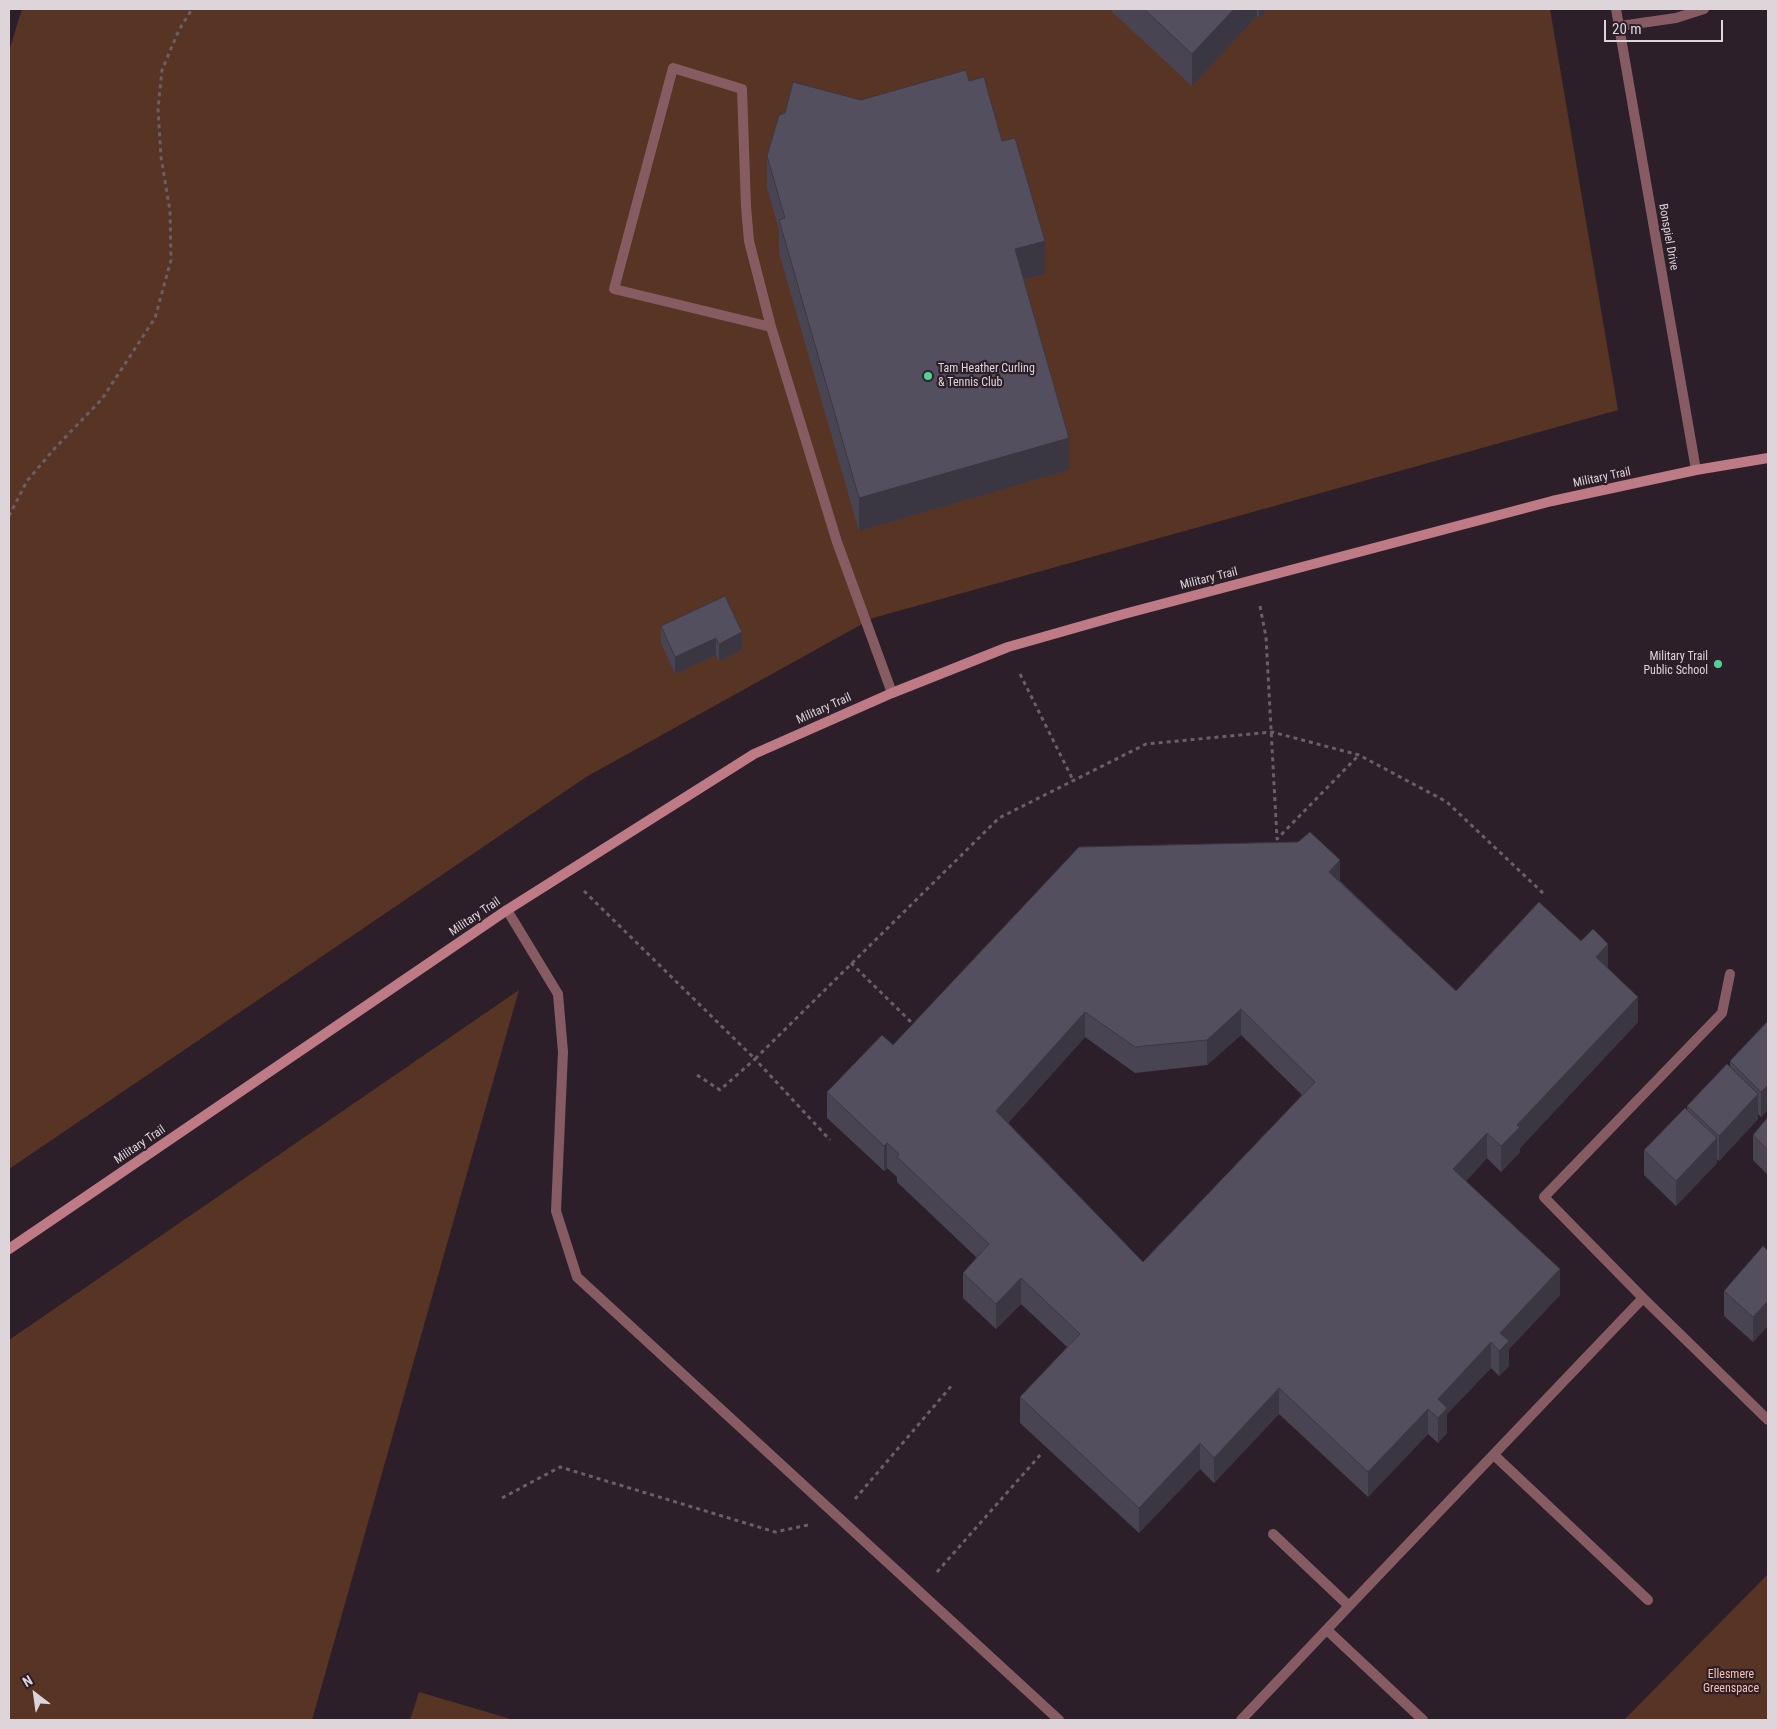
<!DOCTYPE html>
<style>
body{margin:0}
#map{position:relative;width:1777px;height:1729px;overflow:hidden;background:#2c1f29;font-family:"Roboto Condensed",sans-serif}
canvas{display:block}
.frame{position:absolute;inset:0;border:10px solid #ded5db;pointer-events:none}
.north{position:absolute;left:10px;top:1669px;width:50px;height:50px;-webkit-text-stroke:4px #2c1f29;paint-order:stroke;rotate:330deg;font-size:14px;font-weight:700;line-height:20px;text-align:center;color:#ded5db}
.north::after{content:'';display:block;margin:auto;width:18px;height:22px;background:#ded5db;clip-path:polygon(50% 0,100% 100%,50% 72%,0 100%)}
.scale{position:absolute;left:1604px;top:20px;width:119px;height:22px;box-sizing:border-box;border:2px solid #ded5db;border-top:0;padding-left:6px;font-size:15px;line-height:18px;white-space:nowrap;color:#ded5db;-webkit-text-stroke:4px #2c1f29;paint-order:stroke}
</style>
<div id="map">
<canvas width="1777" height="1729"></canvas>
<div class="frame"></div>
<div class="north">N</div>
<div class="scale">20 m</div>
</div>
<script>
const ctx = document.querySelector('canvas').getContext('2d');
ctx.lineJoin = 'round';
function paint(path, color) { ctx.fillStyle = color; ctx.fill(path, 'evenodd'); }
const poly = rows => new Path2D(rows.map(r => 'M' + r).join(''));
function strokePath(path, color, width, dash) { ctx.strokeStyle = color; ctx.lineWidth = width; ctx.lineCap = dash ? 'butt' : 'round'; ctx.setLineDash(dash || []); ctx.stroke(path); }
function drawText(font, color, halo, rows, align = 'center') {
  ctx.font = font + ' "Roboto Condensed",sans-serif'; ctx.lineWidth = 4.5; ctx.setLineDash([]); ctx.textBaseline = 'middle'; ctx.strokeStyle = halo; ctx.fillStyle = color; for (const [text, x, y, turn = 0] of rows) {
    ctx.save(); ctx.translate(x, y); ctx.rotate((+turn || 0) * Math.PI / 180); ctx.textAlign = isNaN(turn) ? turn : align; if (halo) ctx.strokeText(text, 0, 0); ctx.fillText(text, 0, 0); ctx.restore();
  }
}
const green = poly([
 [22,9,1550,9,1618,410,873,618,586,777,9,1169,9,51],
 [519,990,312,1720,9,1720,9,1340],
 [1768,1574,1768,1720,1624,1720],
 [419,1692,514,1720,410,1720]
]);
const path = poly([
 [9,516,27,481,55,448,102,399,155,318,171,260,170,211,161,157,158,109,162,70,179,30,192,9],
 [1260,606,1266,637,1277,839,1358,756],
 [1020,674,1073,780],
 [584,891,755,1059,999,818,1146,744,1272,732,1359,755,1447,802,1546,896],
 [851,963,911,1022],
 [697,1075,720,1090,755,1059,830,1140],
 [502,1498,560,1467,775,1532,808,1525],
 [855,1499,953,1384],
 [937,1572,1042,1453]
]);
const lane = poly([
 [771,327,614,289,673,68,742,89,746,207,749,241,771,327,837,542,892,693],
 [507,910,558,994,563,1052,556,1211,577,1277,1059,1720],
 [1643,1298,1768,1420],
 [1494,1455,1648,1600],
 [1349,1606,1643,1298,1544,1197,1722,1013,1730,974],
 [1327,1630,1423,1720],
 [1241,1720,1349,1606,1273,1534]
]);
const street = poly([
 [1616,9,1696,470],
 [1620,26,1676,18,1704,9]
]);
const secondary = poly([
 [9,1249,507,910,754,754,892,693,1008,647,1124,614,1552,501,1696,470,1768,458]
]);
const wall = poly([
 [1109,9,1268,9,1259,18,1257,16,1192,86],
 [969,81,1002,141,1045,274,1024,280,1069,470,859,531,779,253,779,230,767,188,767,156,861,100],
 [725,596,742,650,719,661,716,655,675,674,661,643,661,626],
 [1340,881,1456,991,1608,969,1638,1022,1520,1148,1520,1152,1501,1172,1487,1158,1466,1181,1560,1295,1509,1349,1509,1366,1499,1376,1491,1368,1447,1414,1447,1433,1438,1443,1428,1434,1368,1497,1279,1414,1214,1483,1200,1469,1139,1533,1020,1423,1020,1397,1067,1347,1021,1304,996,1329,963,1298,963,1273,977,1258,897,1182,897,1177,887,1168,884,1171,827,1118,827,1092,893,1045],
 [1241,1035,1302,1095,1143,1262,1008,1123,1085,1037,1135,1073,1207,1065],
 [1768,1021,1768,1110,1761,1117,1758,1114,1758,1119,1719,1161,1717,1159,1717,1163,1676,1206,1644,1175,1644,1150,1687,1110,1687,1106,1730,1067,1730,1061],
 [1768,1117,1768,1175,1753,1160,1753,1135],
 [1768,1251,1768,1326,1753,1342,1724,1316,1724,1291]
]);
const shadedWall = poly([
 [1234,9,1257,9,1257,16,1192,86,1192,54],
 [1259,9,1268,9,1259,18],
 [1045,241,1045,274,1015,282,1015,249],
 [1069,438,1069,470,859,531,859,498],
 [742,632,742,650,719,661,719,644],
 [716,638,716,655,675,674,675,657],
 [1340,860,1340,886,1329,872],
 [1608,944,1608,969,1596,957],
 [1638,997,1638,1022,1520,1148,1520,1152,1501,1172,1501,1146,1517,1125],
 [1241,1009,1241,1035,1207,1065,1207,1040],
 [1085,1012,1085,1037,996,1136,996,1111],
 [1768,1085,1768,1110,1761,1117,1761,1092],
 [1758,1094,1758,1119,1719,1161,1719,1136],
 [1487,1133,1487,1158,1453,1195,1453,1169],
 [1717,1138,1717,1163,1676,1206,1676,1181],
 [887,1143,887,1168,884,1171,884,1146],
 [1560,1269,1560,1295,1509,1349,1509,1366,1499,1376,1499,1351,1500,1333],
 [1021,1278,1021,1304,996,1329,996,1304],
 [1768,1301,1768,1326,1753,1342,1753,1317],
 [1491,1342,1491,1368,1447,1414,1447,1433,1438,1443,1438,1399],
 [1279,1388,1279,1414,1214,1483,1214,1458],
 [1428,1409,1428,1434,1368,1497,1368,1472],
 [1200,1443,1200,1469,1139,1533,1139,1508]
]);
const building = poly([
 [1144,9,1234,9,1192,54,1144,9],
 [966,70,969,81,984,77,1002,141,1015,138,1045,241,1015,249,1069,438,859,498,779,220,785,218,767,156,779,115,785,113,793,82,861,100,966,70],
 [725,596,742,632,719,644,716,638,675,657,661,626,725,596],
 [1310,832,1340,860,1329,872,1456,991,1539,902,1581,941,1593,929,1608,944,1596,957,1638,997,1517,1125,1520,1127,1501,1146,1487,1133,1453,1169,1560,1269,1500,1333,1509,1341,1499,1351,1491,1342,1438,1399,1447,1408,1438,1418,1428,1409,1368,1472,1279,1388,1214,1458,1200,1443,1139,1508,1020,1397,1080,1334,1021,1278,996,1304,963,1273,989,1244,897,1157,899,1154,887,1143,884,1146,827,1092,882,1035,893,1045,1079,847,1298,842,1310,832],
 [1241,1009,1315,1082,1143,1262,996,1111,1085,1012,1135,1047,1207,1040,1241,1009],
 [1768,1021,1768,1085,1761,1092,1730,1061,1768,1021],
 [1727,1064,1758,1094,1719,1136,1687,1106,1727,1064],
 [1685,1108,1717,1138,1676,1181,1644,1150,1685,1108],
 [1768,1117,1768,1150,1753,1135,1768,1117],
 [1763,1246,1768,1251,1768,1301,1753,1317,1724,1291,1763,1246]
]);
const markers = [
 [928,376,5,"#51d398"],
 [1718,664,5,"#51d398"]
];
const streetNames = [
 ["Bonspiel Drive",1668,237,80],
 ["Military Trail",1602,478,-12],
 ["Military Trail",1209,579,-14],
 ["Military Trail",824,709,-24],
 ["Military Trail",475,917,-34],
 ["Military Trail",140,1145,-34]
];
const poiNames = [
 ["Tam Heather Curling",938,369],
 ["& Tennis Club",938,383],
 ["Military Trail",1708,657,"right"],
 ["Public School",1708,671,"right"]
];
const parkNames = [
 ["Ellesmere",1731,1675],
 ["Greenspace",1731,1689]
];
paint(green, '#583424');
strokePath(path, '#6a5e67', 3, [4, 4]);
strokePath(lane, '#865c62', 10);
strokePath(street, '#865c62', 10);
strokePath(secondary, '#be7a85', 10);
paint(wall, '#484452');
paint(shadedWall, '#3b3742');
paint(building, '#544f5f');
strokePath(building, '#3b3742', 1);
for (const [x, y, r, color] of markers) { const dot = new Path2D(); dot.arc(x, y, r, 0, 2 * Math.PI); ctx.fillStyle = color; ctx.fill(dot); strokePath(dot, '#2c1f29', 2); }
drawText('12px', '#ded5db', '#2c1f29', streetNames);
drawText('12px', '#ded5db', '#2c1f29', poiNames, 'left');
drawText('12px', '#fbc0a7', '#2c1f29', parkNames);
</script>
